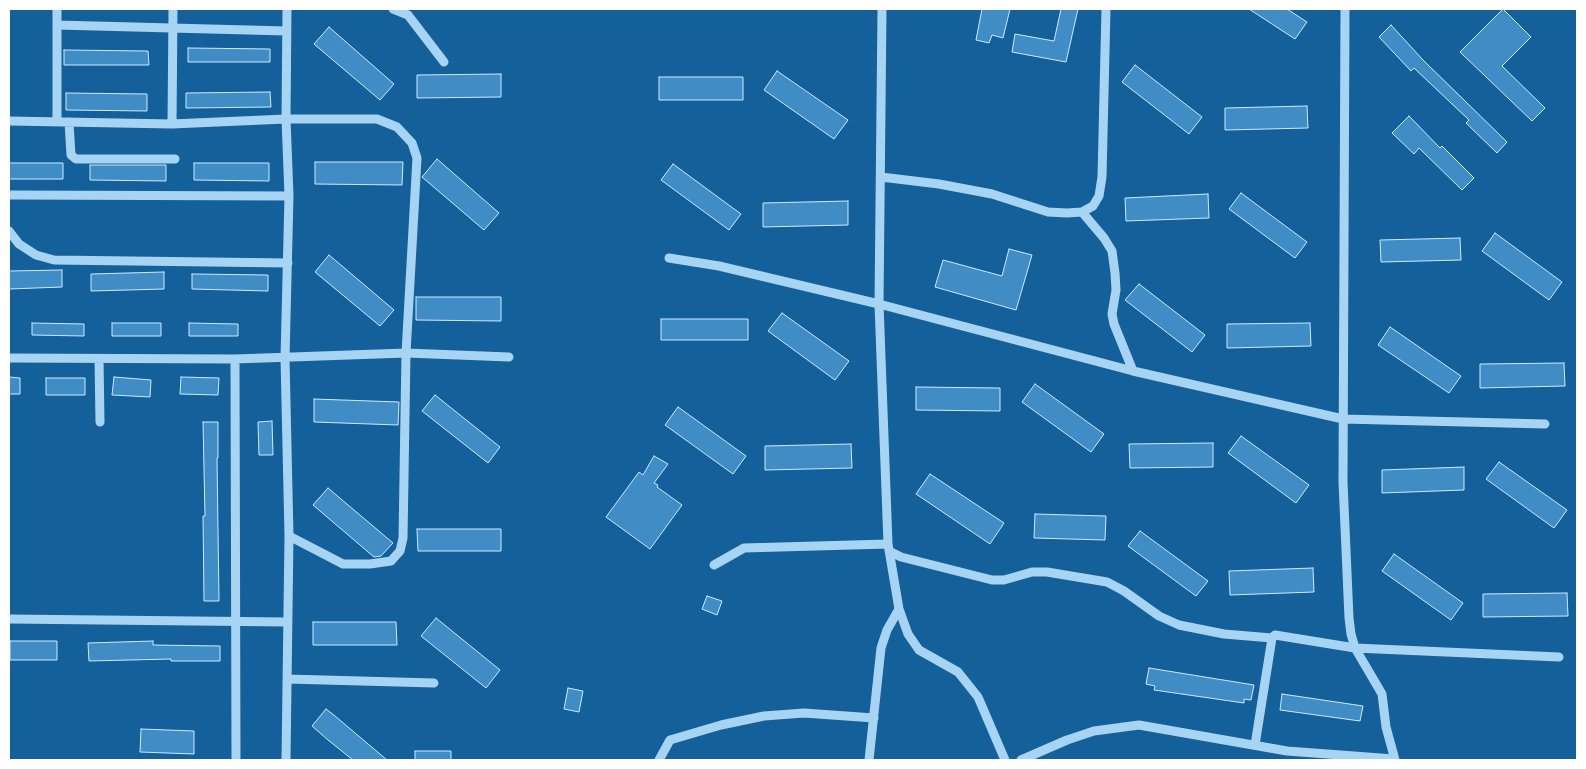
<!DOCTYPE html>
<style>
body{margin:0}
#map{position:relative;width:1586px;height:769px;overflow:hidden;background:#13609b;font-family:"Golos Text",sans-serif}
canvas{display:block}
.frame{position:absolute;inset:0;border:10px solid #fff;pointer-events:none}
</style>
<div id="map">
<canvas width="1586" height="769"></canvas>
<div class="frame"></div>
</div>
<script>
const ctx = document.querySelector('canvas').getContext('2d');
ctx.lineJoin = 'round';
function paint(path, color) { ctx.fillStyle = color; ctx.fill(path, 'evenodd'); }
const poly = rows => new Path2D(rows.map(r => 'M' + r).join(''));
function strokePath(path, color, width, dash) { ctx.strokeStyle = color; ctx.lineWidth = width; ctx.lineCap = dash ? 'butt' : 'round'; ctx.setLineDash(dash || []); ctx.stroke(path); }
const building = poly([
 [982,9,1010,9,1003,38,992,35,989,43,976,40,982,9],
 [1061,9,1078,9,1066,62,1012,52,1015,34,1054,41,1061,9],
 [1249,9,1287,9,1307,22,1295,39,1249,9],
 [1503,9,1531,37,1502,66,1545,108,1532,121,1460,52,1503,9],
 [1391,25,1423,60,1507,142,1497,153,1466,123,1469,120,1414,68,1411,71,1379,37,1391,25],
 [329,27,394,84,380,100,314,44,329,27],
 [188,48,270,49,270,62,188,62,188,48],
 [64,50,148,51,149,65,64,65,64,50],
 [1135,65,1202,117,1189,134,1122,82,1135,65],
 [777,71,848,120,834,139,764,90,777,71],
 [501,74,501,97,417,98,417,75,501,74],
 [659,77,743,77,743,100,659,100,659,77],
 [270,92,271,107,186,108,186,93,270,92],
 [66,93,147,94,147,111,66,110,66,93],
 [1307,106,1308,128,1225,130,1225,108,1307,106],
 [1409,116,1440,148,1442,146,1474,178,1462,190,1419,148,1414,154,1392,133,1409,116],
 [437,159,499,213,484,230,422,177,437,159],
 [315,162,403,162,402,185,315,184,315,162],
 [9,163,63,163,63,179,9,179,9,163],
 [194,163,269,163,269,181,194,180,194,163],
 [673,164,741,214,729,230,661,180,673,164],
 [90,165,166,165,166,181,90,180,90,165],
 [1241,193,1307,242,1295,258,1229,209,1241,193],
 [1208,194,1209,218,1126,221,1125,198,1208,194],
 [848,201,848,225,763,227,763,203,848,201],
 [1495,233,1562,282,1549,300,1482,251,1495,233],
 [1460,238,1461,260,1381,262,1380,240,1460,238],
 [1009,249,1032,255,1016,310,935,287,943,260,1002,276,1009,249],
 [329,255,394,310,380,326,315,272,329,255],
 [62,270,62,287,9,289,9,271,62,270],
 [164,272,164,289,91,291,91,274,164,272],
 [192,274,268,275,268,291,192,289,192,274],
 [1139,284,1205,335,1192,352,1125,300,1139,284],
 [416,297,501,297,501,321,416,320,416,297],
 [782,313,849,361,835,380,768,331,782,313],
 [661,319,748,319,748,340,661,340,661,319],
 [32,323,84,324,84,336,32,335,32,323],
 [112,323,161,323,161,336,112,336,112,323],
 [189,323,238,324,238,336,189,336,189,323],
 [1310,323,1311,346,1227,348,1227,324,1310,323],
 [1390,327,1461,376,1449,393,1378,345,1390,327],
 [1564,363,1565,386,1480,388,1480,364,1564,363],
 [9,377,20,378,20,394,9,394,9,377],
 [114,377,151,380,150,397,112,395,114,377],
 [181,377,219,378,218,395,180,394,181,377],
 [46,378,85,378,85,395,46,395,46,378],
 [1035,384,1104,434,1091,452,1022,402,1035,384],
 [916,387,1000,388,1000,411,916,410,916,387],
 [435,395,500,447,488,463,422,411,435,395],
 [314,399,399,402,398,425,314,422,314,399],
 [678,407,746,456,733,474,665,425,678,407],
 [272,421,273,455,259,455,258,422,272,421],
 [203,422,218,422,218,458,217,458,219,601,204,601,203,516,205,516,203,422],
 [1241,436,1309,485,1296,503,1228,453,1241,436],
 [1213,443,1213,467,1130,468,1129,444,1213,443],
 [851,444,852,468,765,470,765,446,851,444],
 [654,456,668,464,654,483,658,485,657,487,682,505,650,549,606,517,639,472,643,475,654,456],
 [1499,462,1567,510,1554,528,1486,479,1499,462],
 [1464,467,1464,490,1382,493,1382,470,1464,467],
 [930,474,1004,523,990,544,916,494,930,474],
 [328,488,393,543,381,556,374,557,313,505,328,488],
 [1035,514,1106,516,1105,540,1034,538,1035,514],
 [417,529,501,529,501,551,418,551,417,529],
 [1140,531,1208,581,1196,596,1128,546,1140,531],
 [1394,554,1463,603,1451,620,1382,571,1394,554],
 [1313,568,1314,592,1230,595,1229,571,1313,568],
 [1567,593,1568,616,1483,617,1483,594,1567,593],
 [707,596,722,601,717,615,702,609,707,596],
 [436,618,500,670,486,688,421,636,436,618],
 [313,622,396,622,397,645,313,645,313,622],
 [10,641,57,641,57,660,10,660,10,641],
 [153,641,153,645,220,646,220,661,171,661,171,659,89,661,88,643,153,641],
 [1149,668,1254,685,1251,700,1244,699,1244,703,1154,690,1155,686,1146,684,1149,668],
 [568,688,583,691,579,712,564,709,568,688],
 [1282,694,1363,706,1360,721,1280,710,1282,694],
 [326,709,335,716,387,760,353,760,328,740,312,726,326,709],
 [141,729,194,731,194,754,140,752,141,729],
 [415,751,451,751,451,760,415,760,415,751]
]);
const minor = poly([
 [393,9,408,15,444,62],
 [1345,9,1343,482,1349,618,1351,634,1355,648,1382,694,1386,727,1395,760],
 [57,25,286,31],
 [9,121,172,124,286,119,377,119,397,127,412,143,417,158,406,353,403,538,400,551,391,561,370,564,343,564,289,536],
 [57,122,57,9],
 [69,122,71,155,76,159,175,159],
 [172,124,173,9],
 [881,177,939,184,992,194,1048,212,1067,213,1082,212,1093,206,1099,196,1102,177,1106,9],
 [9,195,289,196],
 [1082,212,1104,238,1112,251,1115,273,1116,290,1112,314,1114,324,1133,371],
 [9,231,19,244,36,255,54,260,288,263],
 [669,258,719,266,879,304,1133,371,1343,419,1545,424],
 [9,358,235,359,406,353,509,357],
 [99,359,100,422],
 [235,359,236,760],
 [889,551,901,557,992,580,1004,580,1032,572,1047,572,1107,582,1124,591,1159,616,1179,625,1224,634,1272,638],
 [714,565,744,548,888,544],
 [899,609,908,634,919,650,958,672,978,697,1005,760],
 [9,619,287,622],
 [287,679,434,683],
 [1255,745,1272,638,1275,635,1355,648,1559,657],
 [286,760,289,536,285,358,289,196,286,119,287,9],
 [659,760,670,740,721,725,764,716,804,713,874,718],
 [869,760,881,648,887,630,899,609,888,544,879,304,882,9],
 [1021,760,1067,740,1094,731,1139,725,1287,751,1394,759]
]);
paint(building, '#408cc4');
strokePath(building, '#d0eafd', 1);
strokePath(minor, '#a8d4f4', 9);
</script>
